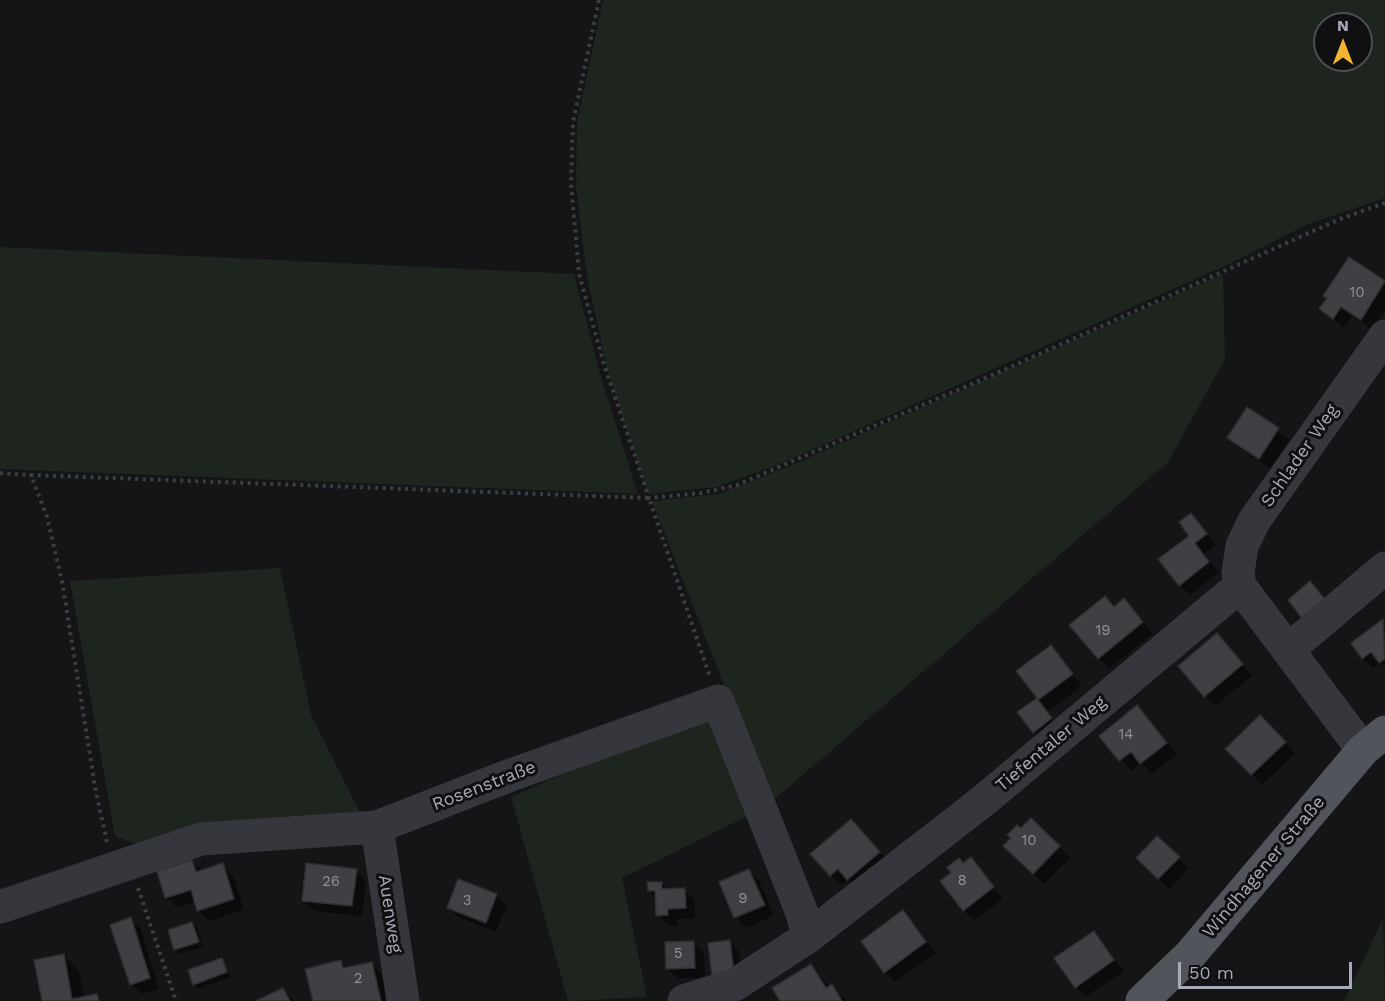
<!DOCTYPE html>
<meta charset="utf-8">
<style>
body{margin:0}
#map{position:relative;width:1385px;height:1001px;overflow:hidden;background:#151517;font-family:"Work Sans",sans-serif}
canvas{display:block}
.north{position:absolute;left:1313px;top:12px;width:60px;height:60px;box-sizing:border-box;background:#101012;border:2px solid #4c4e54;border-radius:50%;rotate:0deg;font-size:16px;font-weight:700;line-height:24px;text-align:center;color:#a7abb7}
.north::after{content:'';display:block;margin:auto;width:21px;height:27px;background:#f2b432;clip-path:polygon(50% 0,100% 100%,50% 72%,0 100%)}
.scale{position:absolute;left:1178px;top:962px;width:174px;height:27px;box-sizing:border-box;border:3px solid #a7abb7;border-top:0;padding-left:8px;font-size:18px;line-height:21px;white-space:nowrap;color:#a7abb7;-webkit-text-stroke:4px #101012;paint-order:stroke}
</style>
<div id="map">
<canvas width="1385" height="1001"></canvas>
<div class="north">N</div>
<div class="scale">50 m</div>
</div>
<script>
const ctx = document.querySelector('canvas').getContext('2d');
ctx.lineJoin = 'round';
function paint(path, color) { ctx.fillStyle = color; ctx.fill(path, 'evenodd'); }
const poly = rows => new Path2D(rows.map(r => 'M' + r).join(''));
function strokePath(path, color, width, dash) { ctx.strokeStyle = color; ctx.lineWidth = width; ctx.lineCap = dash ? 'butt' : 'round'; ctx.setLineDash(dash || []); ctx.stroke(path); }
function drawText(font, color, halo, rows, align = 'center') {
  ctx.font = font + ' "Work Sans",sans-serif'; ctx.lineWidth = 6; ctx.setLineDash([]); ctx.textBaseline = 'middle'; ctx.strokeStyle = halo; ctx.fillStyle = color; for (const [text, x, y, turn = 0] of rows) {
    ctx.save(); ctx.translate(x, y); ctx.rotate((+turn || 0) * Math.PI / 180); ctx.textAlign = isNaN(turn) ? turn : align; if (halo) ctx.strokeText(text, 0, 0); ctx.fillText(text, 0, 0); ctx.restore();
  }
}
const green = poly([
 [603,0,1385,0,1385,198,1308,224,1227,265,789,460,717,487,648,494,608,373,587,276,576,187,577,122],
 [1325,24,1361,24,1361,60,1325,60],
 [0,247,574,274,601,377,638,494,0,469],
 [1223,274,1225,359,1168,462,770,803,652,501,718,494,790,466],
 [280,568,311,715,366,825,138,845,115,836,70,581],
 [712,714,754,813,622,878,647,997,568,1001,511,797,658,732],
 [1383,918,1385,1001,1344,1001]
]);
const shadow = poly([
 [1349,259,1385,283,1385,310,1372,329,1352,316,1344,328,1321,309],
 [1248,409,1289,440,1270,468,1239,448,1229,438],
 [1191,515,1216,545,1204,554,1218,573,1190,595,1180,585,1191,536],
 [1124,600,1153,633,1109,669,1099,658,1115,608],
 [1383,621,1385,667,1380,663,1373,668,1363,658],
 [1217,635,1252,676,1215,706,1205,696],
 [1051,647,1082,686,1048,711,1061,729,1044,742,1019,713,1039,698],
 [1137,707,1177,754,1152,774,1141,763,1131,771,1101,736],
 [1260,717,1295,753,1262,785,1227,749],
 [861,831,889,863,859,889,848,879,841,885,831,875],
 [1157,838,1189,868,1169,889,1138,858],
 [1005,846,1059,847,1070,857,1044,884],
 [971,859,1003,899,974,920,964,910,963,864],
 [192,862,202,871,223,865,233,876,244,910,209,921,198,910,196,901,177,907,166,897],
 [356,871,366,881,362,916,314,911,303,900],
 [749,871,759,881,774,915,746,928,736,917],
 [661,883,668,890,684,890,695,900,695,918,677,919,678,925,668,926,658,915,657,899,649,891],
 [496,895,507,905,496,932,460,918,449,908],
 [903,912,936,953,895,982,885,972],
 [130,919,141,929,159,989,142,994,131,984],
 [192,923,197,928,203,947,180,954,175,949],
 [1094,933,1124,971,1086,997,1076,987],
 [729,941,739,952,743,983,724,986],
 [694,943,704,953,705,978,678,978,667,968],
 [63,955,79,971,84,998,97,996,102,1001,44,1001],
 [222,959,231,977,199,989,194,984],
 [341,962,348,969,371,963,387,979,392,1001,315,1001],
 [811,966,830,988,832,986,846,1001,782,1001],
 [283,990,294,1001,260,1001]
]);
const building = poly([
 [1349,257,1385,281,1361,320,1341,307,1333,319,1319,309,1327,298,1323,296,1349,257],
 [1247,407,1279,428,1259,459,1227,438,1247,407],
 [1191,513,1207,534,1195,543,1209,562,1179,586,1158,559,1189,536,1179,522,1191,513],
 [1310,581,1328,603,1305,622,1288,600,1310,581],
 [1105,596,1114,607,1124,598,1143,622,1098,659,1069,625,1105,596],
 [1383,619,1385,659,1379,663,1371,652,1362,659,1351,643,1383,619],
 [1217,633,1243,664,1204,697,1178,666,1217,633],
 [1051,645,1073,674,1038,700,1052,718,1033,733,1017,712,1037,698,1016,671,1051,645],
 [1137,705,1167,743,1140,764,1131,752,1119,761,1099,736,1137,705],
 [1260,715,1286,742,1251,775,1225,749,1260,715],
 [1031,818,1060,846,1033,874,1003,846,1011,838,1007,835,1017,825,1021,828,1031,818],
 [851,819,880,852,847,880,838,869,830,876,810,854,851,819],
 [1157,836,1180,857,1158,879,1136,858,1157,836],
 [971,857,994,887,963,911,940,881,951,873,947,867,959,858,963,863,971,857],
 [192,860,196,872,223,863,234,899,197,911,191,890,165,898,157,871,192,860],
 [306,863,357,869,352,906,302,901,306,863],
 [749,869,765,905,734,918,719,882,749,869],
 [458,879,497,894,486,923,447,908,458,879],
 [647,882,662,882,662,889,685,888,686,908,668,909,668,915,656,916,655,891,648,891,647,882],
 [903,910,926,942,884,973,861,941,903,910],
 [131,917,150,978,130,985,110,925,131,917],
 [192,922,199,942,174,950,168,930,192,922],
 [1094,931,1114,960,1075,988,1054,958,1094,931],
 [730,940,734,973,712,976,708,943,730,940],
 [694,941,695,968,666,969,665,942,694,941],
 [64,954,72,999,97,994,99,1001,42,1001,34,960,64,954],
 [222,958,227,972,193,985,188,970,222,958],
 [341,960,343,968,372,962,381,1001,313,1001,305,969,341,960],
 [811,964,826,988,832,984,842,1001,780,1001,772,988,811,964],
 [283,988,290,1001,256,1001,283,988]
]);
const path = poly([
 [599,0,573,122,571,183,579,274,603,361,649,498,701,493,737,485,997,373,1340,219,1385,203],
 [0,473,31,475],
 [107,842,96,792,62,581,47,517,31,475,649,498,710,677],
 [138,888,176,1001]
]);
const minor = poly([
 [1240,586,1238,573,1242,546,1254,521,1385,336],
 [1288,650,1385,568],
 [377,827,403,1001],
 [0,907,201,839,377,827,508,776,718,701,802,913,808,937],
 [684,1001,736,984,808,937,983,801,1240,586,1363,750]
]);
const major = poly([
 [1142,1001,1190,955,1363,750,1385,732]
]);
const numberNames = [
 ["10",1357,293],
 ["19",1103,631],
 ["14",1126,735],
 ["10",1029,841],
 ["8",962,881],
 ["26",331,882],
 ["9",743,899],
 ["3",467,901],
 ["5",678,954],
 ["2",358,979]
];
const streetNames = [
 ["Schlader Weg",1300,456,-55],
 ["Tiefentaler Weg",1051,744,-40],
 ["Rosenstraße",484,786,-21],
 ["Windhagener Straße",1264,867,-50],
 ["Auenweg",390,914,81]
];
paint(green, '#1d251e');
paint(shadow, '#0007');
paint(building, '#3f4044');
strokePath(building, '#2f2f33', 1.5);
strokePath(path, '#3c3e43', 4, [3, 4.5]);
strokePath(minor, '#36373c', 33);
strokePath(major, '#52545b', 33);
drawText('15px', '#8d909a', null, numberNames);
drawText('18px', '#a7abb7', '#101012', streetNames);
</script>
